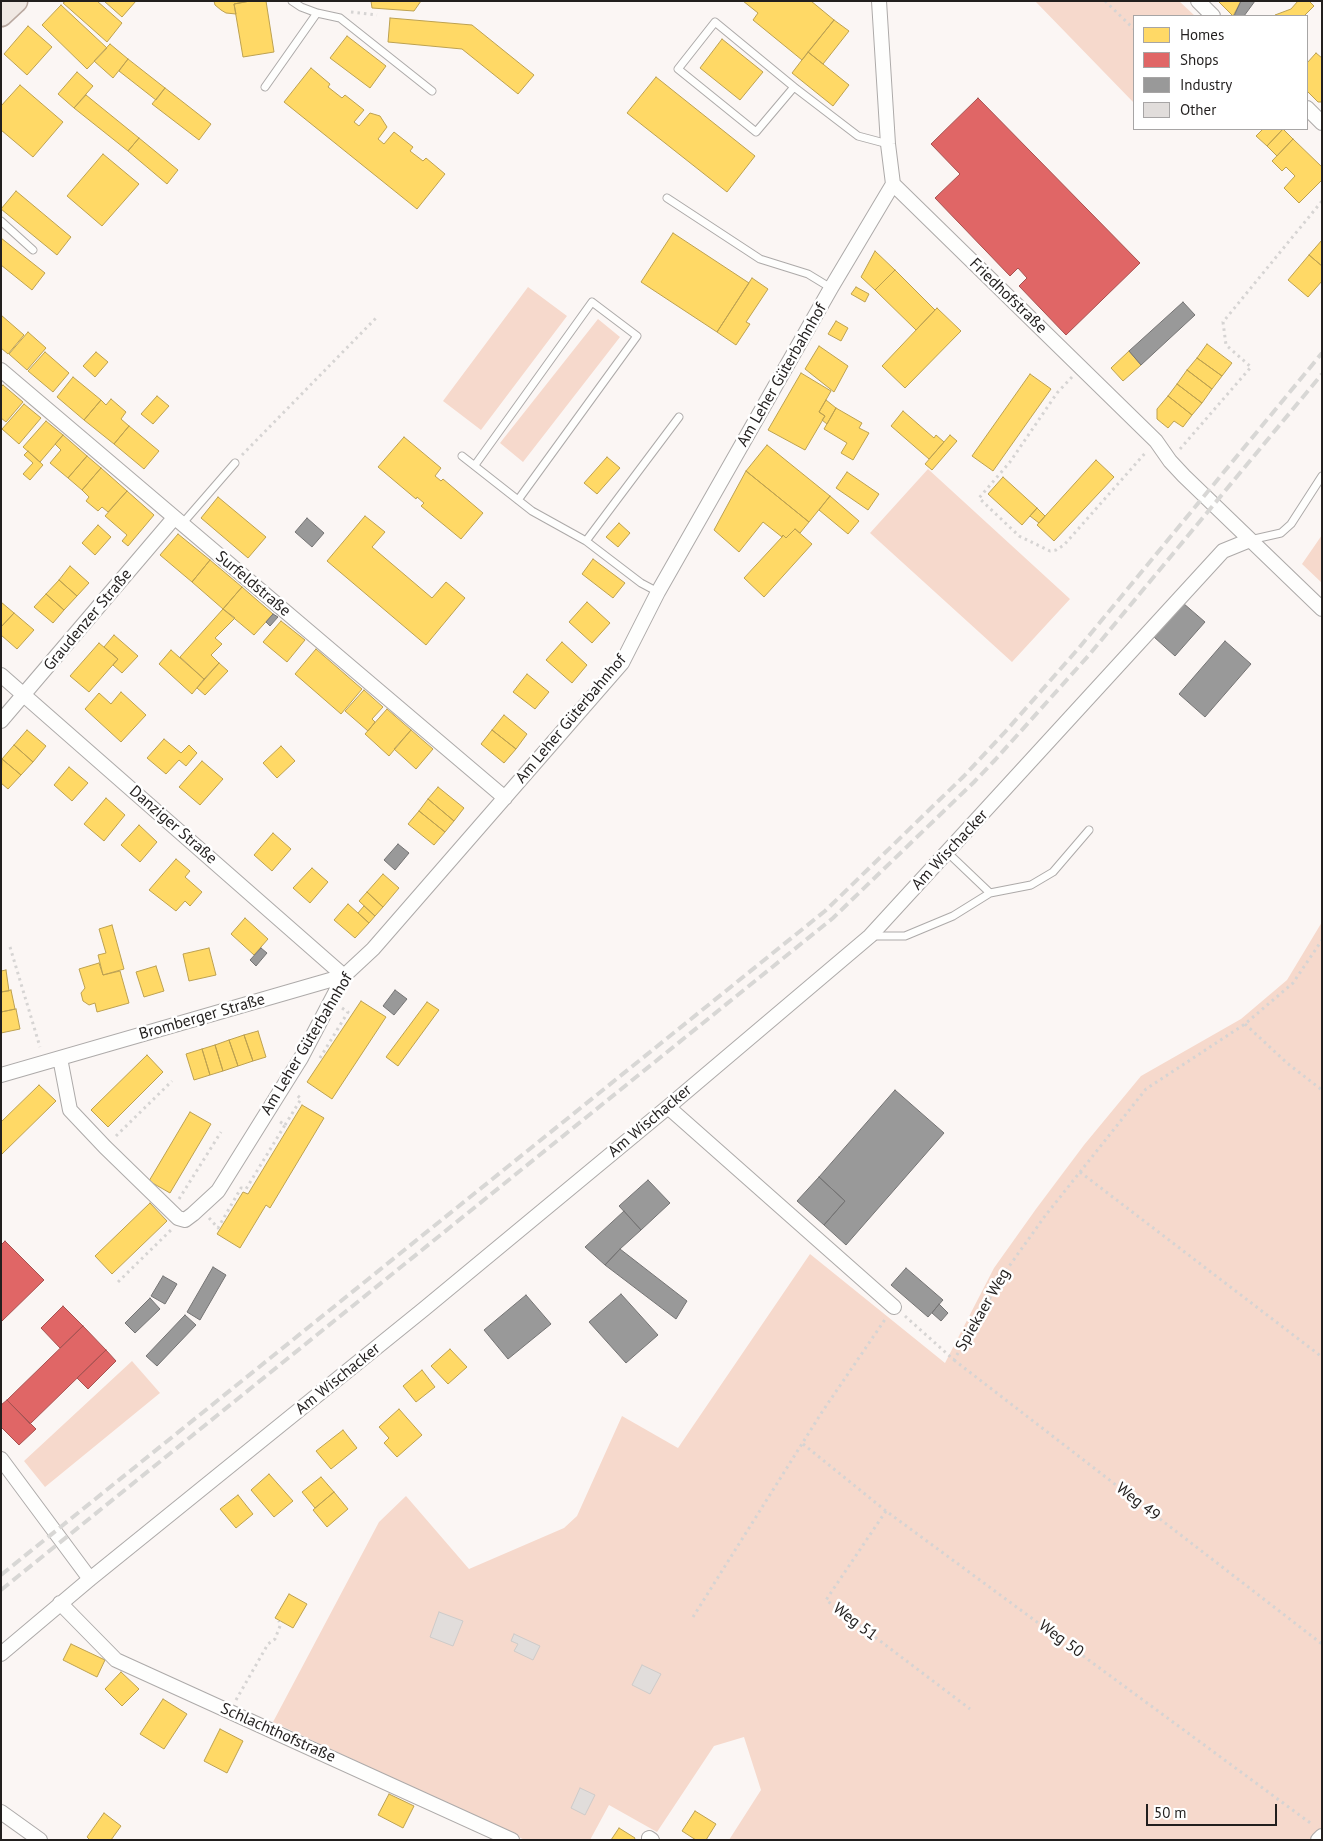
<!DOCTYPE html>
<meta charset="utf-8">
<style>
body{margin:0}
#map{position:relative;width:1323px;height:1841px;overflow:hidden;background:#fbf6f4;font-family:"PT Sans",sans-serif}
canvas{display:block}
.frame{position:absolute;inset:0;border:2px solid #221f1e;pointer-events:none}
.legend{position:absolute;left:1133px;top:15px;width:175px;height:115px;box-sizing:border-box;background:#fff;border:1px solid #a7a5a5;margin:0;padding:6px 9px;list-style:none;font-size:15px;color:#221f1e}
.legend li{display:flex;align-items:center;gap:10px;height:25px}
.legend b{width:25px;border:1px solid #a7a5a5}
.scale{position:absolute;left:1146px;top:1804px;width:131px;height:22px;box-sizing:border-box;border:2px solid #221f1e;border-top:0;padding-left:6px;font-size:15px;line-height:18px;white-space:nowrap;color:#221f1e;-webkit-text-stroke:4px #fff;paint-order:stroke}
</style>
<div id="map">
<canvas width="1323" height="1841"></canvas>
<div class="frame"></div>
<ul class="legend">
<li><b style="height:14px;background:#ffd966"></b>Homes</li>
<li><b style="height:14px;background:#e06666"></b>Shops</li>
<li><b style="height:14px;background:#999"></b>Industry</li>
<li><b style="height:14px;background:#e1dddb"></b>Other</li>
</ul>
<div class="scale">50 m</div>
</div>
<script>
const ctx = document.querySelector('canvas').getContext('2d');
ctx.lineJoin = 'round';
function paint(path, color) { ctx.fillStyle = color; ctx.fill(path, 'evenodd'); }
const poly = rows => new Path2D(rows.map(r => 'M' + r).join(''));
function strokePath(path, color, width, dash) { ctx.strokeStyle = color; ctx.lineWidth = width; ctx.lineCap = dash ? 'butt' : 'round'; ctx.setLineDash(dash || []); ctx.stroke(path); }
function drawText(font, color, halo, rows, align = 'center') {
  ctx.font = font + ' "PT Sans",sans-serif'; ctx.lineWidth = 5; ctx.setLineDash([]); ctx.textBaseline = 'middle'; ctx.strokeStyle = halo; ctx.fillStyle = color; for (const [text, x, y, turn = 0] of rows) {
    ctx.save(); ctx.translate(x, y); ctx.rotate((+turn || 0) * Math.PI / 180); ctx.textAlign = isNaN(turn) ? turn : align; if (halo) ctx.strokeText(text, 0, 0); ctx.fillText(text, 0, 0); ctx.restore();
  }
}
const green = poly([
 [1035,1,1179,1,1195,16,1134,16,1134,103],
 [528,287,567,316,481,430,443,401],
 [598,319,620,337,523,462,500,443],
 [928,469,1070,599,1012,662,870,533],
 [1322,535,1322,583,1302,564],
 [1322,922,1322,1840,729,1840,761,1790,744,1737,714,1746,657,1832,609,1805,590,1840,525,1840,273,1722,379,1522,406,1496,469,1569,564,1528,577,1516,622,1416,678,1448,810,1254,945,1363,994,1268,1036,1209,1084,1145,1141,1076,1241,1019,1287,980],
 [132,1361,160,1393,45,1487,24,1461]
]);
const homes = poly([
 [66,1,97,1,122,23,107,42,63,3,66,1],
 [104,1,136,1,122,17,104,1],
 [214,1,250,1,234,4,236,14,226,13,221,10,215,5,214,1],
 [250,1,266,1,274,52,243,57,234,4,250,1],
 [371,1,421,1,414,11,372,8,371,1],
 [743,1,811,1,834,20,802,60,753,20,758,13,743,1],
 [1218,1,1241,1,1233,16,1218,1],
 [1298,1,1309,1,1314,6,1304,16,1277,16,1275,15,1291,9,1298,1],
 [61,5,107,48,87,69,42,25,61,5],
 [390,18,472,25,534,75,518,94,462,49,388,42,390,18],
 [834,20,849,31,823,64,808,52,834,20],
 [28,26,52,47,27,75,4,54,28,26],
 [347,36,386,66,370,88,330,58,347,36],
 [722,39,763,72,740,100,700,68,722,39],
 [110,44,128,59,113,78,94,61,110,44],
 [808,52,849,85,833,106,792,73,808,52],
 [1316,53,1322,58,1322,102,1318,102,1307,91,1307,63,1316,53],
 [128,59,165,88,156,100,119,71,128,59],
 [311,68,330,84,328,87,342,98,345,95,364,110,354,122,359,126,370,113,380,116,387,127,378,139,384,144,394,132,413,147,410,151,423,161,426,158,445,174,417,209,284,102,311,68],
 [77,72,93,86,74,108,58,94,77,72],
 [656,77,755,156,727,192,627,113,656,77],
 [20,85,63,122,33,157,1,130,1,106,20,85],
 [165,88,211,124,199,140,152,104,165,88],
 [86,95,139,138,128,151,74,108,86,95],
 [1263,129,1283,129,1267,146,1256,136,1263,129],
 [1283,129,1293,139,1277,156,1267,146,1283,129],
 [139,138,178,170,167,184,128,151,139,138],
 [1293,139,1322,167,1322,180,1299,203,1284,188,1295,176,1286,167,1282,171,1272,161,1293,139],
 [103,154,139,184,102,226,67,196,103,154],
 [16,191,71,237,57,255,1,209,16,191],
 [673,233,749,283,717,332,641,282,673,233],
 [1,238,45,273,32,290,1,265,1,238],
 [1322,240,1322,266,1309,255,1322,240],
 [875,251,895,270,875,290,861,277,875,251],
 [1309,255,1322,266,1322,281,1308,297,1288,280,1309,255],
 [895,270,935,310,916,330,875,290,895,270],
 [752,278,768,289,746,322,750,324,736,345,717,332,752,278],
 [856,287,869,294,865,302,851,294,856,287],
 [937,308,961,331,905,388,882,366,937,308],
 [1,315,24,335,8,354,1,348,1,315],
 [836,321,848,328,841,341,828,334,836,321],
 [28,332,46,348,27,370,9,354,28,332],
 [1207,344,1232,363,1222,376,1197,358,1207,344],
 [819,346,848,366,834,392,805,369,819,346],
 [1129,351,1141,365,1123,381,1111,368,1129,351],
 [45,352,69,373,53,392,28,371,45,352],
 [96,352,108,362,95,377,83,366,96,352],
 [1197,358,1222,376,1212,389,1187,370,1197,358],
 [1187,370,1212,389,1202,403,1177,384,1187,370],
 [801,373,831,391,819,412,825,416,805,450,768,430,801,373],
 [1030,374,1051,389,993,471,972,456,1030,374],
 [73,377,101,400,84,420,57,397,73,377],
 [1177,384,1202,403,1192,415,1168,396,1177,384],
 [3,385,23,402,6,422,1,418,1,387,3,385],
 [157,396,169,406,153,424,141,414,157,396],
 [1168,396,1192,415,1183,427,1174,421,1168,428,1157,419,1157,409,1168,396],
 [111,399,126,412,121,419,129,426,114,444,84,420,101,400,106,405,111,399],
 [826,400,836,408,827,424,822,420,825,416,819,412,826,400],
 [24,404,41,418,19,444,2,429,24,404],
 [836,408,862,423,859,428,869,433,853,460,841,453,847,443,824,429,836,408],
 [903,411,934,438,936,435,944,442,929,459,891,426,903,411],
 [46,421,63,435,40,462,23,447,46,421],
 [129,426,159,451,144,469,114,444,129,426],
 [63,435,87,456,68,478,50,463,61,450,55,444,63,435],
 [950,435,957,441,932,470,925,464,950,435],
 [404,437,441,468,435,476,441,481,443,479,483,513,461,539,421,506,424,503,417,497,416,499,378,467,404,437],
 [767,445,830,496,809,522,746,471,767,445],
 [28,451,43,465,30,480,23,474,33,463,24,455,28,451],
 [87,456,101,468,82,490,68,478,87,456],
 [607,457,620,468,597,494,584,483,607,457],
 [1096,460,1114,477,1054,541,1037,525,1096,460],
 [101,468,127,491,108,512,102,507,98,511,86,501,89,497,82,490,101,468],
 [746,471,809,522,800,533,795,529,786,538,783,535,782,537,763,522,739,552,714,530,746,471],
 [847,472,879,494,868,510,836,488,847,472],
 [1003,477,1037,508,1022,525,988,494,1003,477],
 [127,491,154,515,128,546,122,541,127,535,105,516,127,491],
 [830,496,859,521,848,534,819,510,830,496],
 [218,497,266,537,248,558,201,518,218,497],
 [1037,508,1045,516,1039,523,1030,516,1037,508],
 [365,516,385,532,372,547,432,598,446,582,465,598,426,645,327,561,365,516],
 [619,523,630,533,618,547,606,537,619,523],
 [98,525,111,537,95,555,82,543,98,525],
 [795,529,812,544,764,597,744,578,782,537,783,535,786,538,795,529],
 [178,534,210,560,192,582,160,555,178,534],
 [593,559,625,583,613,598,582,574,593,559],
 [210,560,242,587,223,609,192,582,210,560],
 [70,566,89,583,77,596,59,580,70,566],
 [59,580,77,596,64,610,46,594,59,580],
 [242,587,273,614,254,635,223,609,242,587],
 [46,594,64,610,53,623,34,607,46,594],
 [1,602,14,613,1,627,1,602],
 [587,602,610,623,592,643,569,622,587,602],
 [223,609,235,618,215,638,222,644,211,655,219,663,204,679,180,657,223,609],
 [14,613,34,630,17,649,1,635,1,627,14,613],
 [281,621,305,640,287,662,263,642,281,621],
 [114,635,138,656,122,673,113,665,118,659,104,647,114,635],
 [562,642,587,665,572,683,546,660,562,642],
 [99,643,118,659,89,692,70,676,99,643],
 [316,649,362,689,341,714,295,674,316,649],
 [171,650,204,679,192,694,159,664,171,650],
 [219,663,228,671,205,695,197,688,219,663],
 [527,674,549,692,535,709,513,692,527,674],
 [364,690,383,707,372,719,375,722,368,731,345,711,364,690],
 [121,692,146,715,121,742,85,709,99,693,111,704,121,692],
 [387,709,411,730,389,756,365,734,387,709],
 [504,715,527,734,516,749,492,730,504,715],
 [27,730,46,746,33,762,14,745,27,730],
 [411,730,433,749,416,769,394,749,411,730],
 [492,730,516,749,504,763,481,744,492,730],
 [164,739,181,753,189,745,197,753,186,766,179,760,166,774,147,758,164,739],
 [14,745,33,762,21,775,2,759,14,745],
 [281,746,295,761,277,778,263,763,281,746],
 [2,759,21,775,8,789,1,783,2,759],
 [202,761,223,779,200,805,179,787,202,761],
 [69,767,88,783,72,801,54,785,69,767],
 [438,787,464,808,454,821,428,799,438,787],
 [106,798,125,815,104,841,84,824,106,798],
 [428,799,454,821,445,832,419,811,428,799],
 [419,811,445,832,434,845,408,824,419,811],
 [139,825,157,842,140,862,121,845,139,825],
 [273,833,291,849,272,871,254,855,273,833],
 [176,859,190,871,185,877,202,892,190,906,185,901,176,911,149,890,176,859],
 [312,868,328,882,310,903,293,888,312,868],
 [383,874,399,888,383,907,367,892,383,874],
 [367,892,383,907,375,916,359,901,367,892],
 [348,904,369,923,355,938,334,920,348,904],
 [364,906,375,916,369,923,358,913,364,906],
 [245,918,268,939,254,955,231,934,245,918],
 [112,925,124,969,103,975,98,955,106,953,99,929,112,925],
 [209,948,216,975,189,981,183,954,209,948],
 [99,963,103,975,120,971,129,1003,97,1012,95,1003,89,1005,83,1001,81,993,85,988,79,969,99,963],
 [156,966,164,991,144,997,136,972,156,966],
 [6,970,9,991,1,992,1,971,6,970],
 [11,990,15,1009,1,1012,1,992,11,990],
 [361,1001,386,1017,332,1099,307,1082,361,1001],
 [427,1002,439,1010,398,1066,386,1057,427,1002],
 [16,1009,20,1029,1,1033,1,1012,16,1009],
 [258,1031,266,1057,253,1061,244,1035,258,1031],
 [244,1035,253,1061,238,1066,229,1040,244,1035],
 [229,1040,238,1066,223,1071,215,1045,229,1040],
 [215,1045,223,1071,210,1075,202,1049,215,1045],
 [202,1049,210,1075,194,1080,186,1054,202,1049],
 [147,1055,163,1072,108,1127,91,1110,147,1055],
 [39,1085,56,1101,1,1155,1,1122,39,1085],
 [302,1105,324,1118,270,1208,266,1205,240,1248,217,1234,243,1192,248,1194,302,1105],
 [190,1112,211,1124,170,1193,149,1181,190,1112],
 [150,1203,167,1221,112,1274,95,1256,150,1203],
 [450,1349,467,1367,448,1384,431,1366,450,1349],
 [422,1370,435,1387,416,1402,403,1386,422,1370],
 [399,1409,422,1435,397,1457,384,1443,389,1438,379,1427,399,1409],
 [343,1430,357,1448,331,1469,316,1451,343,1430],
 [269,1474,293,1501,274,1517,251,1490,269,1474],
 [321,1477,334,1492,315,1508,302,1492,321,1477],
 [334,1492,348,1509,327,1527,313,1510,334,1492],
 [238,1495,253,1514,236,1528,220,1509,238,1495],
 [289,1594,307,1604,293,1628,275,1618,289,1594],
 [71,1644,105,1660,97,1677,63,1660,71,1644],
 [121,1672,139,1689,122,1706,105,1689,121,1672],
 [163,1699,187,1714,164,1749,140,1734,163,1699],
 [220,1729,243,1741,227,1773,204,1761,220,1729],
 [389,1794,414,1806,403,1828,378,1815,389,1794],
 [695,1811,716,1824,706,1840,696,1840,682,1831,695,1811],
 [104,1813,121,1826,111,1840,90,1840,87,1837,104,1813],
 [619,1828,635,1838,634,1840,611,1840,619,1828]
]);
const shops = poly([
 [978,98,1140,263,1066,335,1019,286,1027,278,1018,268,1010,276,935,198,960,174,931,144,978,98],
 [5,1241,44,1280,1,1322,1,1245,5,1241],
 [63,1306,83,1326,60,1348,41,1328,63,1306],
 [83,1326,106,1350,30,1424,7,1400,83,1326],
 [106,1350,116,1361,88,1389,77,1378,106,1350],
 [7,1400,36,1429,19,1445,1,1427,1,1405,7,1400]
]);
const industry = poly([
 [1241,1,1255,1,1244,16,1234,16,1241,1],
 [1183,302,1195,315,1141,365,1129,351,1183,302],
 [307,518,324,533,312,547,295,532,307,518],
 [1183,603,1205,622,1175,656,1154,637,1183,603],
 [273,614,278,617,270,626,266,622,273,614],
 [1225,641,1251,664,1205,717,1179,694,1225,641],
 [398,844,409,853,395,870,384,860,398,844],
 [261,948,267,953,256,966,250,960,261,948],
 [395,990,407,999,394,1015,383,1006,395,990],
 [895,1090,944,1133,846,1245,824,1225,845,1201,819,1177,895,1090],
 [819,1177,845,1201,824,1225,797,1201,819,1177],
 [648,1180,670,1203,641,1230,619,1206,648,1180],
 [624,1211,641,1230,620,1249,605,1265,585,1247,624,1211],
 [620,1249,687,1301,676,1319,605,1265,620,1249],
 [213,1267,226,1275,200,1320,187,1312,213,1267],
 [906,1268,943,1300,928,1317,891,1285,906,1268],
 [163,1276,177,1284,165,1304,151,1296,163,1276],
 [621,1294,658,1335,626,1363,589,1322,621,1294],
 [526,1295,551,1324,508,1359,484,1330,526,1295],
 [150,1298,160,1309,135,1333,125,1323,150,1298],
 [939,1304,948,1313,941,1321,932,1313,939,1304],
 [185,1315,196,1325,157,1366,146,1356,185,1315]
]);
const building = poly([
 [439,1612,463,1621,453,1646,430,1637,439,1612],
 [514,1634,540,1646,533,1660,514,1651,518,1644,511,1641,514,1634],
 [642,1665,661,1674,650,1694,632,1685,642,1665],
 [580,1788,595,1795,585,1815,571,1808,580,1788]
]);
const path = poly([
 [1105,1,1134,29],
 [351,12,377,15],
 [1072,377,1057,393,1010,462,979,498,1019,536,1050,551,1056,550,1064,545,1147,451],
 [1180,449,1251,367,1226,345,1223,322,1322,201],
 [242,455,378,316],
 [10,947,40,1047],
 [1245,1024,1287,1063,1322,1090],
 [320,1058,348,1012,342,1008],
 [285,1125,301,1099,297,1095],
 [116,1136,172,1081],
 [1080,1172,1322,1357],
 [179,1199,221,1132],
 [209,1218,218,1228,241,1188,246,1189,285,1125,279,1121],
 [118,1282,171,1230],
 [905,1316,954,1360,1005,1272,1045,1216,1146,1089,1245,1024,1293,983,1322,940],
 [954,1360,1322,1644],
 [803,1444,886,1511,1313,1825],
 [886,1511,826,1600,970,1709],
 [693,1617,822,1412,886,1318],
 [236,1700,268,1644,275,1639,280,1626,279,1621]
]);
const service = poly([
 [292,1,301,7,317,13,340,18,432,91],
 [265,87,317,13],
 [794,87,756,132,678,69,715,22,794,87,858,136,888,144],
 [667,198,760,259,808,274,831,288],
 [1,221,33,250],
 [462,456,532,511,586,541,641,583,658,592],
 [475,465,592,302,637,336,518,500],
 [182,524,235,463],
 [1250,540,1281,533,1291,524,1322,476],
 [586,541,679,417],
 [947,852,990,893],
 [871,936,905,936,953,916,990,893,1031,885,1053,872,1089,830]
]);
const minor = poly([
 [879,1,888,144,893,184,1156,441,1170,461,1184,476,1322,609],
 [1198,1,1213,16],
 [1307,108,1322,123],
 [1,370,505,798],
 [1,675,344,976],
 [1,721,174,518],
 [60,1058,70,1110,105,1147,178,1218,185,1220,193,1214,218,1191,301,1058,344,976,373,949,622,663,658,592,831,288,893,184],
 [1,1075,344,976],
 [668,1107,894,1307],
 [1,1459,90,1579],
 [60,1603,116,1660,512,1840],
 [1,1654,90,1579,424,1309,668,1107,870,936,1223,551,1250,540],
 [1,1812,40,1840],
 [649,1838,652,1840],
 [1318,1840,1322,1836]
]);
const primary = poly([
 [1,15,16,1]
]);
const rail = poly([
 [1,1575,825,911,964,776,1005,732,1078,649,1322,353],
 [1,1590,833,918,974,782,995,760,1089,655,1322,374]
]);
const streetNames = [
 ["Friedhofstraße",1008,296,44],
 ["Am Leher Güterbahnhof",782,375,-60],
 ["Surfeldstraße",253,584,40],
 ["Graudenzer Straße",88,620,-50],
 ["Am Leher Güterbahnhof",571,719,-50],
 ["Danziger Straße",173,825,41],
 ["Am Wischacker",950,850,-47],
 ["Bromberger Straße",202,1017,-16],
 ["Am Leher Güterbahnhof",307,1044,-59],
 ["Am Wischacker",650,1121,-40],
 ["Spiekaer Weg",983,1310,-60],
 ["Am Wischacker",338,1379,-39],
 ["Weg 49",1138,1502,38],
 ["Weg 51",855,1622,37],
 ["Weg 50",1061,1639,36],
 ["Schlachthofstraße",278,1733,24]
];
paint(green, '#f6d9cc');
paint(homes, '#ffd966');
strokePath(homes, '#bda150', 1);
paint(shops, '#e06666');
strokePath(shops, '#a75150', 1);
paint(industry, '#999');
strokePath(industry, '#757474', 1);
paint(building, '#e1dddb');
strokePath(building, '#cecbc9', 1);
strokePath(service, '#adaaa9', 9);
strokePath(minor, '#adaaa9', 16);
strokePath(primary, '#b9a8a0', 25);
strokePath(path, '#d6d4d3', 3, [2.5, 4]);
strokePath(service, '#fefefd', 7);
strokePath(minor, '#fefefd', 14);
strokePath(primary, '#f0e8e3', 22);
strokePath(rail, '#d8d7d5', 4, [10, 5]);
drawText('16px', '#221f1e', '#fff', streetNames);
</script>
